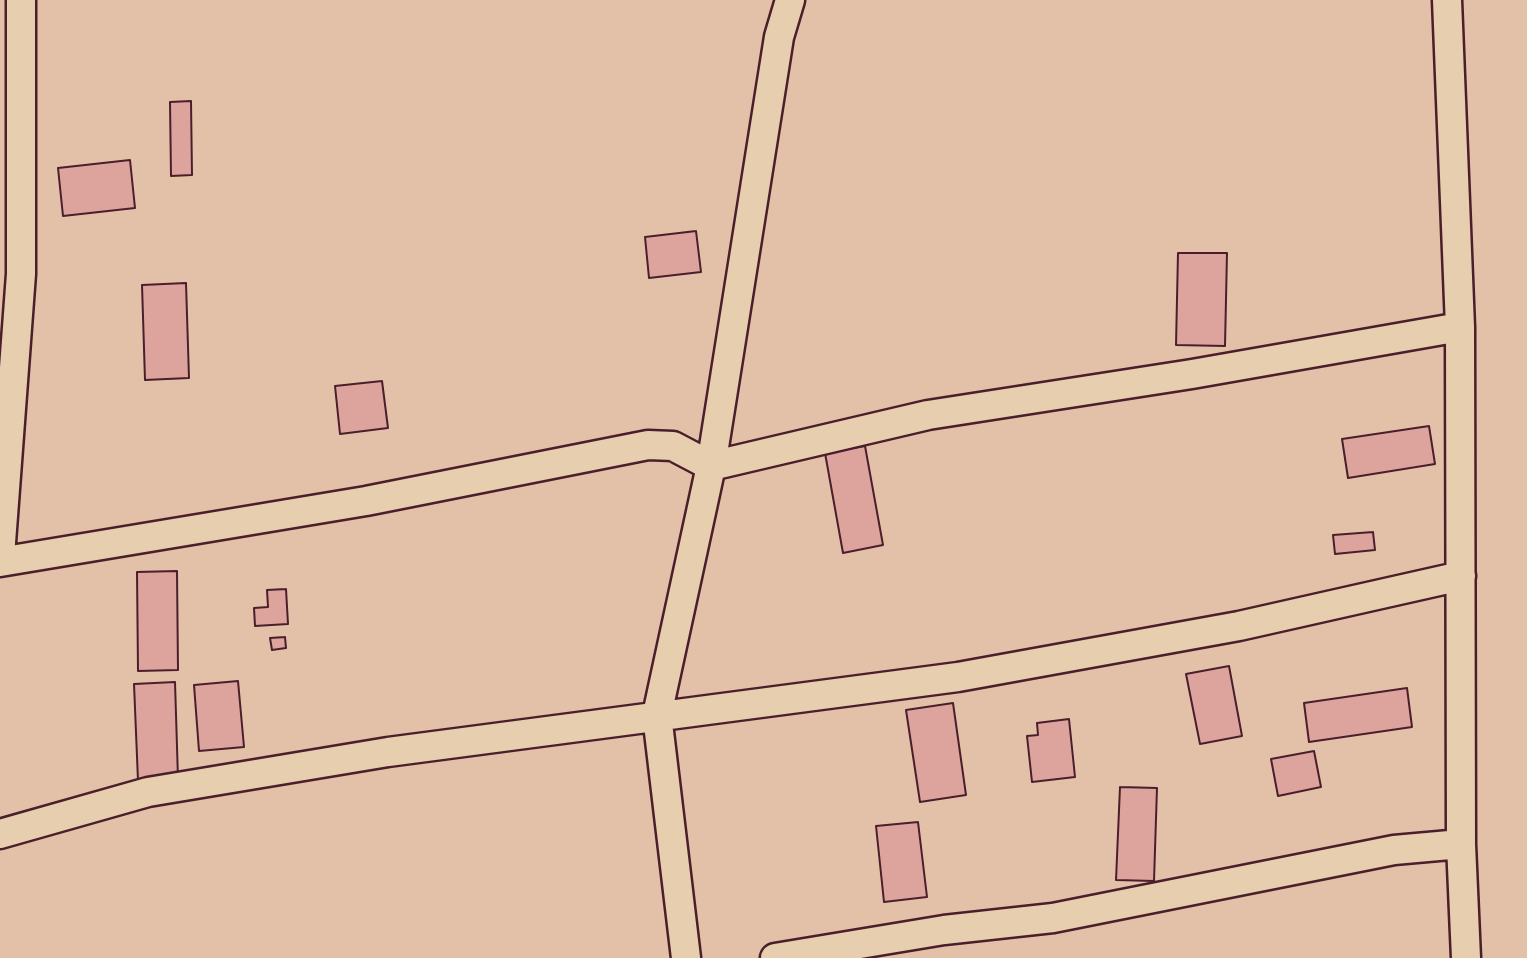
<!DOCTYPE html>
<style>
body{margin:0}
canvas{display:block;background:#e3c1a9}
</style>
<canvas width="1527" height="958"></canvas>
<script>
const ctx = document.querySelector('canvas').getContext('2d');
ctx.lineJoin = 'round';
function paint(path, color) { ctx.fillStyle = color; ctx.fill(path, 'evenodd'); }
const poly = rows => new Path2D(rows.map(r => 'M' + r).join(''));
function strokePath(path, color, width, dash) { ctx.strokeStyle = color; ctx.lineWidth = width; ctx.lineCap = dash ? 'butt' : 'round'; ctx.setLineDash(dash || []); ctx.stroke(path); }
const building = poly([
 [191,101,192,175,171,176,170,102,191,101],
 [130,160,135,208,63,216,58,168,130,160],
 [696,231,701,272,649,278,645,237,696,231],
 [1178,253,1227,253,1225,346,1176,345,1178,253],
 [186,283,189,378,145,380,142,285,186,283],
 [382,381,388,428,340,434,335,386,382,381],
 [1429,426,1435,464,1348,478,1342,439,1429,426],
 [865,446,883,545,843,553,825,453,865,446],
 [1373,532,1375,550,1335,554,1333,535,1373,532],
 [177,571,178,670,138,671,137,572,177,571],
 [286,589,288,624,255,626,254,608,268,607,267,590,286,589],
 [285,637,286,648,272,650,270,638,285,637],
 [1229,666,1242,736,1200,744,1186,674,1229,666],
 [238,681,244,747,199,751,194,685,238,681],
 [175,682,178,779,138,781,134,684,175,682],
 [1407,688,1412,727,1309,742,1304,703,1407,688],
 [953,703,966,795,920,802,906,710,953,703],
 [1069,719,1075,777,1032,782,1027,736,1038,735,1037,723,1069,719],
 [1314,751,1321,787,1278,796,1271,759,1314,751],
 [1120,787,1157,788,1154,881,1116,880,1120,787],
 [918,822,927,897,884,902,876,826,918,822]
]);
const minor = poly([
 [1447,0,1460,327,1461,844,1466,958],
 [0,556,21,274,21,0],
 [0,562,366,501,648,445,673,446,711,466,928,415,1192,374,1460,327],
 [0,834,148,792,388,752,958,677,1239,626,1461,576],
 [686,958,657,715,711,466,779,37,790,0],
 [775,958,944,930,1053,918,1394,850,1461,844]
]);
paint(building, '#dda39d');
strokePath(building, '#4a1f2b', 2);
strokePath(minor, '#4a1f2b', 33);
strokePath(minor, '#e6ceae', 28);
</script>
